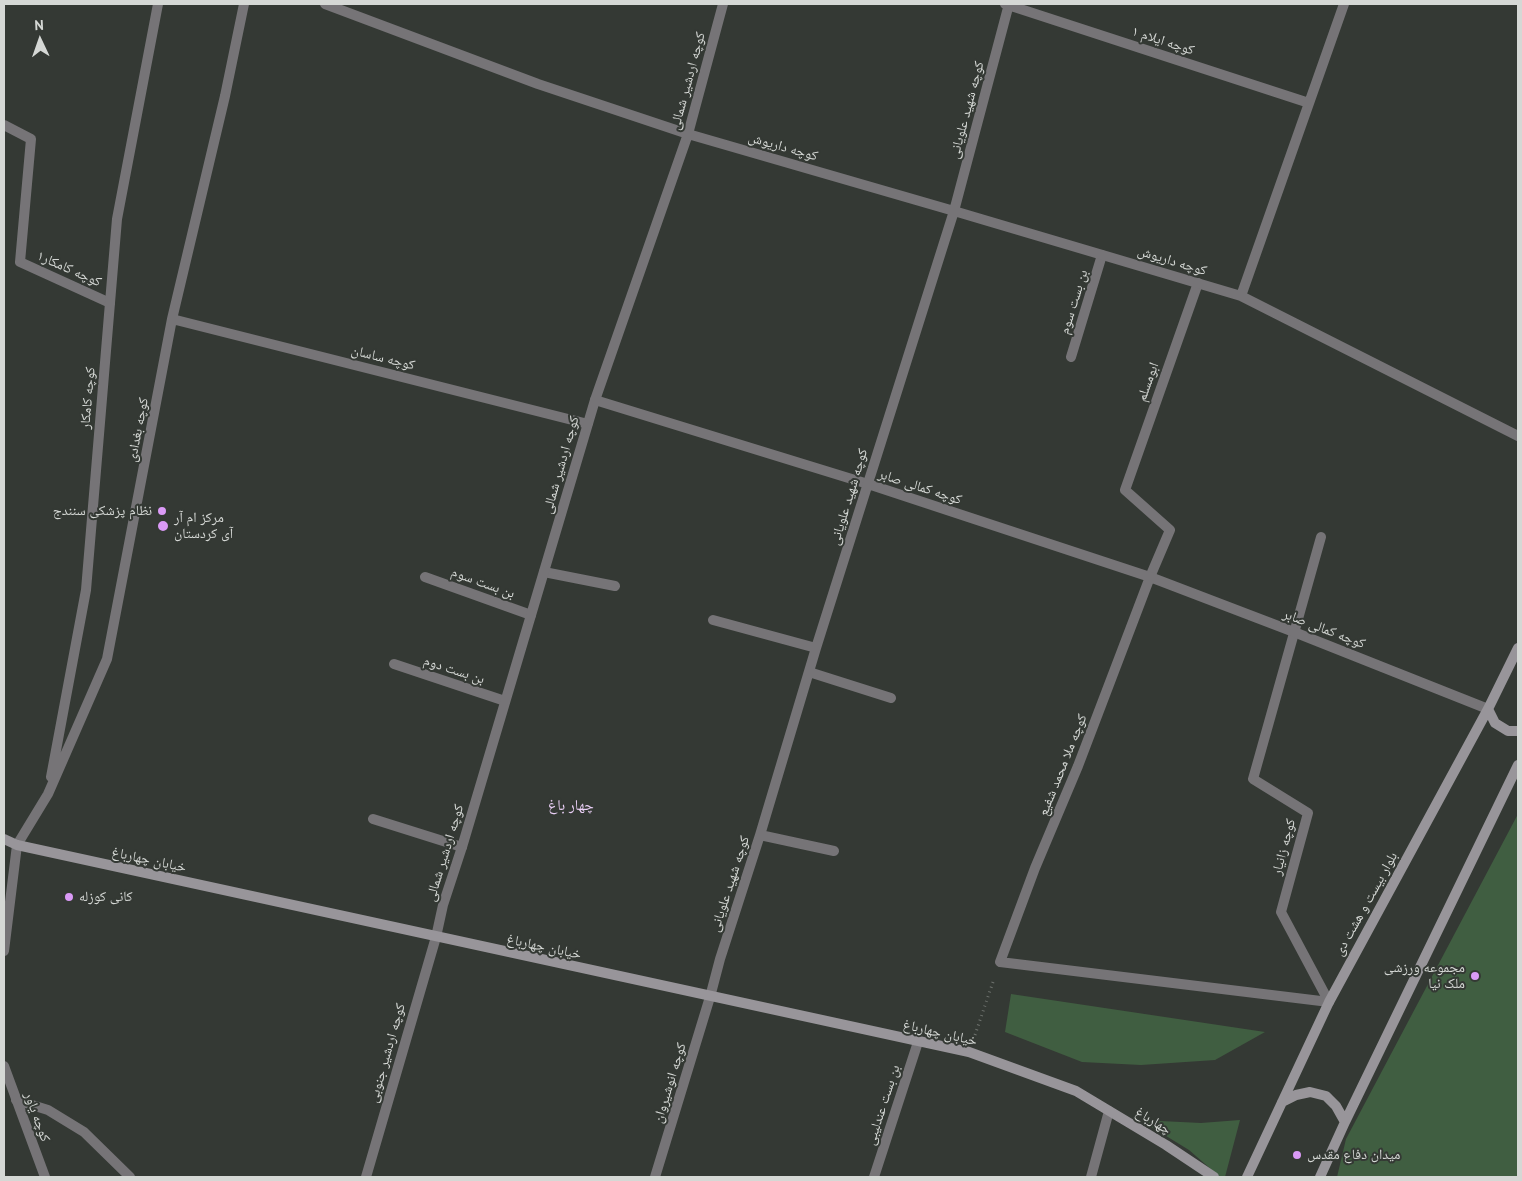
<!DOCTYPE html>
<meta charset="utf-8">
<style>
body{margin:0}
#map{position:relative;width:1522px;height:1181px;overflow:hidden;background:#343934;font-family:"PT Sans",sans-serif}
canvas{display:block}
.frame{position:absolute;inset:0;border:5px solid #d5d8d5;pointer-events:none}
.north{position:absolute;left:15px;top:15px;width:50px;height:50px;-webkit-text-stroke:4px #343934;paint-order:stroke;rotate:357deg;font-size:14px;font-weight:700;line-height:20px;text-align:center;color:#d5d8d5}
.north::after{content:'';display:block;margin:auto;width:18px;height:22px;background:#d5d8d5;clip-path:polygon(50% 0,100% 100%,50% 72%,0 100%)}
</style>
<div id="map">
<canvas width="1522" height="1181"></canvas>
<div class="frame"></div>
<div class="north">N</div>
</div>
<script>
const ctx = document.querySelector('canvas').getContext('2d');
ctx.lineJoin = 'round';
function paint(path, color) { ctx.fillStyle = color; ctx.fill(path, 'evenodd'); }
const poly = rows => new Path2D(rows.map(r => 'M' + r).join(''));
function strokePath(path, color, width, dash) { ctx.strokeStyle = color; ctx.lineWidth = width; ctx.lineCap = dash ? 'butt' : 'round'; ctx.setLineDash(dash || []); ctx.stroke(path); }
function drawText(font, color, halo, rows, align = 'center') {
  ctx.font = font + ' "PT Sans","Noto Naskh Arabic",sans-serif'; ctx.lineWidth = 4; ctx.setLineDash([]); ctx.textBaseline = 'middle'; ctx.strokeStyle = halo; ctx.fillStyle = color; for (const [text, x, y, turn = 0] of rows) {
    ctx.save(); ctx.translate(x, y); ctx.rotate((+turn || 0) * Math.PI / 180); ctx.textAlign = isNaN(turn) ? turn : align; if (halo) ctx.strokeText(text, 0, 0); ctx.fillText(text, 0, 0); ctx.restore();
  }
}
const green = poly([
 [1518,814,1518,1177,1337,1177,1346,1139],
 [1011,994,1265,1032,1215,1060,1141,1065,1082,1062,1005,1032],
 [1140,1120,1201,1123,1240,1120,1225,1177,1220,1177,1189,1150]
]);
const path = poly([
 [975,1035,994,979]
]);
const lane = poly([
 [4,125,31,139,20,262,110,303],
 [1071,357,1102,255],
 [595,400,868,484],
 [1321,537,1253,779,1308,813,1281,912,1329,1002],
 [544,572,615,586],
 [425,577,531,615],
 [1150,577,1170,530,1125,490,1198,283],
 [394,664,505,701],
 [373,819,462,847],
 [16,1100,48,1110,84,1132,130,1177],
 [874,1177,918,1042],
 [1091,1177,1109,1111]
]);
const street = poly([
 [325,4,538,84,688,134,954,211,1241,296,1518,436],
 [1005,4,1309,103],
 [1241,296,1344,4],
 [172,319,588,424],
 [868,484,1150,577,1294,632,1488,709],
 [1150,577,1078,766,1035,868,1000,962,1329,1002],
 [713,620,816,648],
 [809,672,891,698],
 [51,777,86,590,117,219,158,4],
 [760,835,834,851],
 [4,951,17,845,48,794,107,659,172,319,225,96,244,4],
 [4,1066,45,1177],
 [366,1177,436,937,443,905,462,847,595,400,688,134,723,4],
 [655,1177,710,997,720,959,760,835,816,648,954,211,1009,4]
]);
const secondary = poly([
 [1488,709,1495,723,1508,731,1518,731],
 [4,839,17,845,969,1052,1076,1091,1166,1145,1214,1177],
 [1282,1102,1296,1095,1310,1092,1326,1096,1336,1106,1345,1122],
 [1247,1177,1329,1002,1488,709,1518,648],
 [1320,1177,1345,1122,1518,765]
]);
const markers = [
 [162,511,5,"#da9af6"],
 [163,526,6,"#da9af6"],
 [69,897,5,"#da9af6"],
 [1475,976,5,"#da9af6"],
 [1297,1155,5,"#da9af6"]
];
const streetNames = [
 ["کوچه ایلام ۱",1163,41,18],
 ["کوچه اردشیر شمالی",688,81,-75],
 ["کوچه شهید علویانی",967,110,-75],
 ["کوچه داریوش",783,147,16],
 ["کوچه داریوش",1172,261,17],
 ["کوچه کامکار۱",69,269,24],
 ["بن بست سوم",1074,302,-73],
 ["کوچه ساسان",383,358,14],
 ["ابومسلم",1148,382,-70],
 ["کوچه کامکار",88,398,-85],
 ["کوچه بغدادی",138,430,-79],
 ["کوچه اردشیر شمالی",561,465,-74],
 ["کوچه کمالی صابر",920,487,18],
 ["کوچه شهید علویانی",849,497,-73],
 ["بن بست سوم",483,583,20],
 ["کوچه کمالی صابر",1324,629,21],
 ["بن بست دوم",454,670,18],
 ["کوچه ملا محمد شفیع",1063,765,-68],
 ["کوچه زانیار",1284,847,-75],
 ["کوچه اردشیر شمالی",445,853,-73],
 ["خیابان چهارباغ",149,860,12],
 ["کوچه شهید علویانی",730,884,-72],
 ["بلوار بیست و هشت دی",1366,904,-61],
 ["خیابان چهارباغ",544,947,12],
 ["خیابان چهارباغ",940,1033,13],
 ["کوچه اردشیر جنوبی",387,1053,-74],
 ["کوچه انوشیروان",670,1083,-73],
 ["بن بست عندلیبی",883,1105,-72],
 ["کوچه یاور",37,1117,70],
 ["چهارباغ",1153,1121,31]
];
const poiNames = [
 ["نظام پزشکی سنندج",152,511,"right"],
 ["مرکز ام آر",174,518],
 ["آی کردستان",174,534],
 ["کانی کوزله",79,897],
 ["مجموعه ورزشی",1465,968,"right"],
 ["ملک نیا",1465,984,"right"],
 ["میدان دفاع مقدس",1307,1155]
];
const neighbourhoodNames = [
 ["چهار باغ",571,806]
];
paint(green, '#405e41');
strokePath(path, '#6e726e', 3, [1, 4]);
strokePath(lane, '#767477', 10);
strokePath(street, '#767477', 10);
strokePath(secondary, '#98959a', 10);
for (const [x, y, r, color] of markers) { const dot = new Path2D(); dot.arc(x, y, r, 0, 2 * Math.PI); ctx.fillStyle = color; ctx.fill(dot); strokePath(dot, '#343934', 2); }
drawText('14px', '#d5d8d5', '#343934', streetNames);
drawText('14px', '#d5d8d5', '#343934', poiNames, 'left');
drawText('15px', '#eacff6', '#343934', neighbourhoodNames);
</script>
